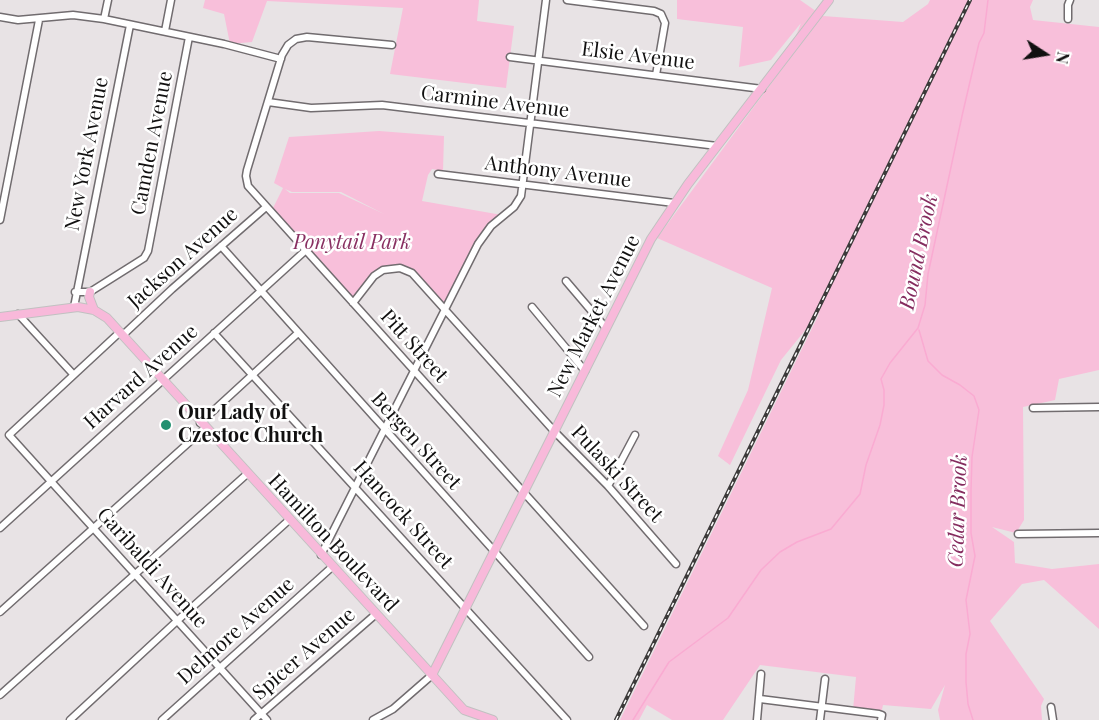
<!DOCTYPE html>
<style>
body{margin:0}
#map{position:relative;width:1099px;height:720px;overflow:hidden;background:#e8e3e5;font-family:"Playfair Display",serif}
canvas{display:block}
.north{position:absolute;left:1015px;top:24px;width:60px;height:60px;-webkit-text-stroke:4px #fff;paint-order:stroke;rotate:102deg;font-size:16px;font-weight:700;line-height:24px;text-align:center;color:#111010}
.north::after{content:'';display:block;margin:auto;width:21px;height:27px;background:#111010;clip-path:polygon(50% 0,100% 100%,50% 72%,0 100%)}
</style>
<div id="map">
<canvas width="1099" height="720"></canvas>
<div class="north">N</div>
</div>
<script>
const ctx = document.querySelector('canvas').getContext('2d');
ctx.lineJoin = 'round';
function paint(path, color) { ctx.fillStyle = color; ctx.fill(path, 'evenodd'); }
const poly = rows => new Path2D(rows.map(r => 'M' + r).join(''));
function strokePath(path, color, width, dash) { ctx.strokeStyle = color; ctx.lineWidth = width; ctx.lineCap = dash ? 'butt' : 'round'; ctx.setLineDash(dash || []); ctx.stroke(path); }
function drawText(font, color, halo, rows, align = 'center') {
  ctx.font = font + ' "Playfair Display",serif'; ctx.lineWidth = 5; ctx.setLineDash([]); ctx.textBaseline = 'middle'; ctx.strokeStyle = halo; ctx.fillStyle = color; for (const [text, x, y, turn = 0] of rows) {
    ctx.save(); ctx.translate(x, y); ctx.rotate((+turn || 0) * Math.PI / 180); ctx.textAlign = isNaN(turn) ? turn : align; if (halo) ctx.strokeText(text, 0, 0); ctx.fillText(text, 0, 0); ctx.restore();
  }
}
const green = poly([
 [205,0,479,0,477,21,514,26,506,88,390,74,403,8,267,1,252,42,230,44,224,14,203,8],
 [677,0,800,0,823,16,903,22,928,4,930,0,1033,0,1030,7,1033,20,1099,27,1099,370,1059,379,1055,400,1023,407,1024,520,1016,533,992,527,1014,542,1015,563,1052,569,1099,564,1099,629,1044,580,1022,584,990,621,1044,699,1041,706,1042,720,940,720,938,710,945,685,931,709,883,705,881,714,853,710,856,677,760,665,723,720,672,720,647,705,639,720,620,720,820,312,781,360,730,465,718,456,748,390,772,288,657,238,784,66,801,23,771,60,739,67,743,27,677,19],
 [379,131,444,136,443,171,432,169,428,175,422,201,502,215,472,255,445,309,407,269,381,270,356,304,271,212,283,188,274,183,289,137],
 [285,189,292,192,341,192,384,214,339,193,290,193]
]);
const stream = poly([
 [919,330,928,361,942,375,960,385,974,396,979,410,972,457,971,490,971,533,975,556,966,600,970,634,966,654,966,682,968,704,973,720],
 [633,720,669,662,728,618,761,570,780,552,797,542,831,529,860,494,866,465,880,425,884,405,884,390,881,379,890,363,918,328,925,305,928,274,962,116,979,43,984,33,988,0]
]);
const minor = poly([
 [567,0,654,11,661,14,665,23,656,75],
 [0,17,18,20,73,15,104,19,224,44,281,59],
 [104,19,108,0],
 [1068,19,1068,5,1070,0],
 [165,31,171,0],
 [392,45,307,37,296,39,288,45,282,55,247,170,246,176,248,186,644,626],
 [510,57,762,89],
 [268,102,311,108,382,105,717,146],
 [438,174,674,203],
 [0,220,39,20],
 [221,246,589,657],
 [566,281,606,328],
 [75,292,90,292,144,258,148,251,189,37],
 [353,303,374,276,383,270,400,268,412,273,554,431,608,486,676,564],
 [74,307,130,25],
 [532,307,585,371],
 [18,314,73,374],
 [120,332,9,435,267,720],
 [214,333,567,720],
 [123,335,172,289,266,207],
 [1033,408,1099,407],
 [200,423,298,333],
 [608,486,635,435],
 [0,528,306,250],
 [1018,534,1099,533],
 [321,555,478,244,491,226,514,207,521,196,546,0],
 [0,612,205,428],
 [0,695,247,474],
 [760,699,879,714,882,715,881,720],
 [1051,707,1053,720],
 [70,720,178,620,289,520],
 [162,720,332,567],
 [254,720,376,614],
 [373,720,393,709,432,675],
 [757,720,761,674],
 [820,720,825,679]
]);
const major = poly([
 [90,292,89,297,94,310],
 [0,317,78,307,94,310,107,318,464,710,493,720],
 [432,675,651,239,688,184,829,0]
]);
const rail = poly([
 [616,720,970,0]
]);
const markers = [
 [166,425,6,"#229070"]
];
const streetNames = [
 ["Elsie Avenue",638,56,7],
 ["Carmine Avenue",495,102,7],
 ["Camden Avenue",152,143,-79],
 ["New York Avenue",87,154,-79],
 ["Anthony Avenue",558,172,7],
 ["Jackson Avenue",183,258,-42],
 ["New Market Avenue",594,316,-63],
 ["Pitt Street",414,346,48],
 ["Harvard Avenue",141,377,-42],
 ["Bergen Street",416,441,48],
 ["Pulaski Street",617,474,47],
 ["Hancock Street",403,515,48],
 ["Hamilton Boulevard",333,543,47],
 ["Garibaldi Avenue",152,568,48],
 ["Delmore Avenue",236,631,-42],
 ["Spicer Avenue",304,654,-41]
];
const parkNames = [
 ["Ponytail Park",352,243]
];
const poiNames = [
 ["Our Lady of",178,413],
 ["Czestoc Church",178,436]
];
const waterNames = [
 ["Bound Brook",919,252,-78],
 ["Cedar Brook",958,511,-88]
];
paint(green, '#f8bfda');
strokePath(stream, '#faabd2', 1.5);
strokePath(minor, '#716c6f', 9);
strokePath(major, '#c1c1c1', 10);
strokePath(minor, '#fff', 6);
strokePath(major, '#f8b9da', 8);
strokePath(rail, '#3c3a3a', 4);
strokePath(rail, '#fff', 1.5, [4.5]);
for (const [x, y, r, color] of markers) { const dot = new Path2D(); dot.arc(x, y, r, 0, 2 * Math.PI); ctx.fillStyle = color; ctx.fill(dot); strokePath(dot, '#fff', 2); }
drawText('20px', '#111010', '#fff', streetNames);
drawText('italic 20px', '#893062', '#fff', parkNames);
drawText('bold 20px', '#111010', '#fff', poiNames, 'left');
drawText('italic 21px', '#852c5f', '#fff', waterNames);
</script>
